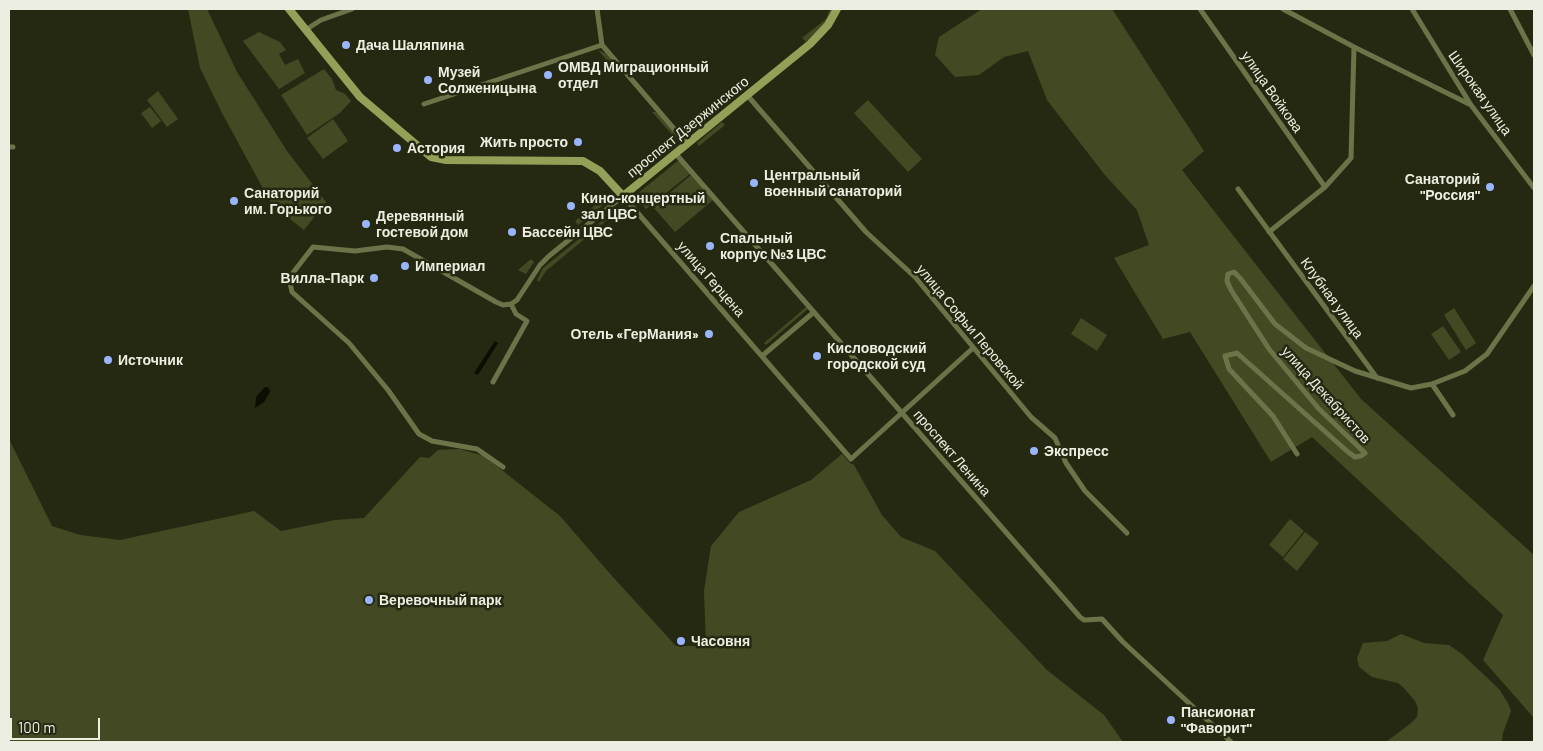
<!DOCTYPE html>
<meta charset="utf-8">
<style>
body{margin:0}
#map{position:relative;width:1543px;height:751px;overflow:hidden;background:#252912;font-family:Barlow,sans-serif}
canvas{display:block}
.frame{position:absolute;inset:0;border:10px solid #ebeee0;pointer-events:none}
.scale{position:absolute;left:10px;top:718px;width:90px;height:22px;box-sizing:border-box;border:2px solid #ebeee0;border-top:0;padding-left:6px;font-size:15px;line-height:18px;white-space:nowrap;color:#ebeee0;-webkit-text-stroke:4px #252912;paint-order:stroke}
</style>
<div id="map">
<canvas width="1543" height="751"></canvas>
<div class="frame"></div>
<div class="scale">100 m</div>
</div>
<script>
const ctx = document.querySelector('canvas').getContext('2d');
ctx.lineJoin = 'round';
function paint(path, color) { ctx.fillStyle = color; ctx.fill(path, 'evenodd'); }
const poly = rows => new Path2D(rows.map(r => 'M' + r).join(''));
function strokePath(path, color, width, dash) { ctx.strokeStyle = color; ctx.lineWidth = width; ctx.lineCap = dash ? 'butt' : 'round'; ctx.setLineDash(dash || []); ctx.stroke(path); }
function drawText(font, color, halo, rows, align = 'center') {
  ctx.font = font + ' Barlow,sans-serif'; ctx.lineWidth = 5; ctx.setLineDash([]); ctx.textBaseline = 'middle'; ctx.strokeStyle = halo; ctx.fillStyle = color; for (const [text, x, y, turn = 0] of rows) {
    ctx.save(); ctx.translate(x, y); ctx.rotate((+turn || 0) * Math.PI / 180); ctx.textAlign = isNaN(turn) ? turn : align; if (halo) ctx.strokeText(text, 0, 0); ctx.fillText(text, 0, 0); ctx.restore();
  }
}
const green = poly([
 [188,9,207,9,237,72,287,151,326,202,304,230,272,205,222,113,200,68],
 [830,9,833,9,828,20,806,42,802,38,826,19],
 [982,9,1112,9,1204,151,1182,170,1361,399,1534,555,1534,718,1483,660,1503,615,1312,437,1271,462,1190,332,1163,339,1114,258,1149,245,1137,210,1104,174,1047,100,1028,51,1004,57,979,75,955,77,935,55,939,37],
 [259,32,280,42,286,50,279,54,285,65,298,59,305,73,279,89,243,41],
 [598,50,605,53,618,68,617,72],
 [324,69,332,79,336,90,345,94,351,101,340,113,307,135,281,95],
 [158,91,178,119,167,127,147,100],
 [868,100,922,159,908,172,854,113],
 [150,107,161,121,152,128,141,113],
 [652,112,656,112,677,136,675,138],
 [333,119,348,141,323,159,307,138],
 [722,122,725,125,699,146,697,143],
 [679,160,690,174,646,209,636,198,637,194],
 [691,175,713,200,675,232,653,207],
 [608,195,611,199,578,225,575,221],
 [619,207,623,207,546,271,539,282,537,280,543,268],
 [531,259,534,262,526,274,518,270],
 [806,307,808,309,766,345,764,343],
 [1454,308,1476,343,1466,350,1444,315],
 [1081,318,1107,335,1097,351,1071,334],
 [1443,326,1461,352,1449,360,1431,334],
 [9,439,52,526,80,535,120,540,254,511,281,531,335,520,364,518,420,457,429,458,438,450,460,449,484,456,560,516,612,576,676,646,706,646,704,591,711,546,739,512,811,480,842,454,850,463,854,465,882,515,901,537,935,551,1047,670,1104,715,1123,742,9,742],
 [1290,519,1304,531,1283,557,1269,545],
 [1305,532,1319,543,1297,571,1283,559],
 [1401,634,1424,643,1449,645,1462,654,1499,689,1508,703,1511,711,1503,733,1502,742,1386,742,1411,723,1417,717,1418,708,1415,701,1404,688,1398,683,1372,677,1359,667,1357,658,1363,643,1387,641]
]);
const water = poly([
 [495,341,498,343,478,375,474,373],
 [265,387,269,388,270,392,264,402,255,408,256,397]
]);
const street = poly([
 [597,9,602,45,687,144],
 [1200,9,1325,187],
 [1283,9,1354,47,1471,105],
 [1412,9,1471,105,1534,188],
 [1510,9,1534,55],
 [307,29,321,20,352,9],
 [747,95,866,232,915,277,1031,417,1055,438,1066,463,1085,491,1127,533],
 [424,104,602,45],
 [9,147,13,147],
 [675,153,1080,617,1084,620,1102,619,1123,642,1231,742],
 [1238,189,1377,378],
 [1269,232,1325,187,1351,158,1354,47],
 [762,356,814,312],
 [493,382,527,321,516,314,511,304],
 [1432,384,1453,415],
 [1297,454,1273,416,1229,369,1225,356,1237,353,1348,452,1355,457,1361,456,1365,453,1319,409,1269,349,1231,290,1227,281,1228,274,1234,272,1240,278,1275,324,1306,348,1355,371,1411,388,1432,384,1465,371,1487,354,1534,286],
 [503,467,477,449,432,441,419,434,388,390,349,343,292,292,290,283,292,274,313,247,355,251,387,247,403,249,496,302,503,305,511,304,517,300,540,265,549,256,623,196,851,459,973,348]
]);
const secondary = poly([
 [289,9,360,97,431,157,446,160,583,161,600,171,623,196,810,44,828,25,837,9]
]);
const markers = [
 [346,45,5,"#99b5fd"],
 [548,75,5,"#99b5fd"],
 [428,80,5,"#99b5fd"],
 [578,142,5,"#99b5fd"],
 [397,148,5,"#99b5fd"],
 [754,183,5,"#99b5fd"],
 [1490,187,5,"#99b5fd"],
 [234,201,5,"#99b5fd"],
 [571,206,5,"#99b5fd"],
 [366,224,5,"#99b5fd"],
 [512,232,5,"#99b5fd"],
 [710,246,5,"#99b5fd"],
 [405,266,5,"#99b5fd"],
 [374,278,5,"#99b5fd"],
 [709,334,5,"#99b5fd"],
 [817,356,5,"#99b5fd"],
 [108,360,5,"#99b5fd"],
 [1034,451,5,"#99b5fd"],
 [369,600,5,"#99b5fd"],
 [681,641,5,"#99b5fd"],
 [1171,720,5,"#99b5fd"]
];
const poiNames = [
 ["Дача Шаляпина",356,45],
 ["ОМВД Миграционный",558,67],
 ["отдел",558,83],
 ["Музей",438,72],
 ["Солженицына",438,88],
 ["Жить просто",568,142,"right"],
 ["Астория",407,148],
 ["Центральный",764,175],
 ["военный санаторий",764,191],
 ["Санаторий",1480,179,"right"],
 ["\"Россия\"",1480,195,"right"],
 ["Санаторий",244,193],
 ["им. Горького",244,209],
 ["Кино-концертный",581,198],
 ["зал ЦВС",581,214],
 ["Деревянный",376,216],
 ["гостевой дом",376,232],
 ["Бассейн ЦВС",522,232],
 ["Спальный",720,238],
 ["корпус №3 ЦВС",720,254],
 ["Империал",415,266],
 ["Вилла-Парк",364,278,"right"],
 ["Отель «ГерМания»",699,334,"right"],
 ["Кисловодский",827,348],
 ["городской суд",827,364],
 ["Источник",118,360],
 ["Экспресс",1044,451],
 ["Веревочный парк",379,600],
 ["Часовня",691,641],
 ["Пансионат",1181,712],
 ["\"Фаворит\"",1181,728]
];
const streetNames = [
 ["улица Войкова",1272,92,55],
 ["Широкая улица",1480,93,55],
 ["проспект Дзержинского",688,127,-39],
 ["улица Герцена",711,279,49],
 ["Клубная улица",1332,298,54],
 ["улица Софьи Перовской",970,327,50],
 ["улица Декабристов",1326,395,48],
 ["проспект Ленина",952,453,49]
];
paint(green, '#434a23');
paint(water, '#0b0e00');
strokePath(street, '#6b7448', 5);
strokePath(secondary, '#93a057', 8);
for (const [x, y, r, color] of markers) { const dot = new Path2D(); dot.arc(x, y, r, 0, 2 * Math.PI); ctx.fillStyle = color; ctx.fill(dot); strokePath(dot, '#252912', 2); }
drawText('bold 14px', '#ebeee0', '#252912', poiNames, 'left');
drawText('14px', '#ebeee0', '#252912', streetNames);
</script>
